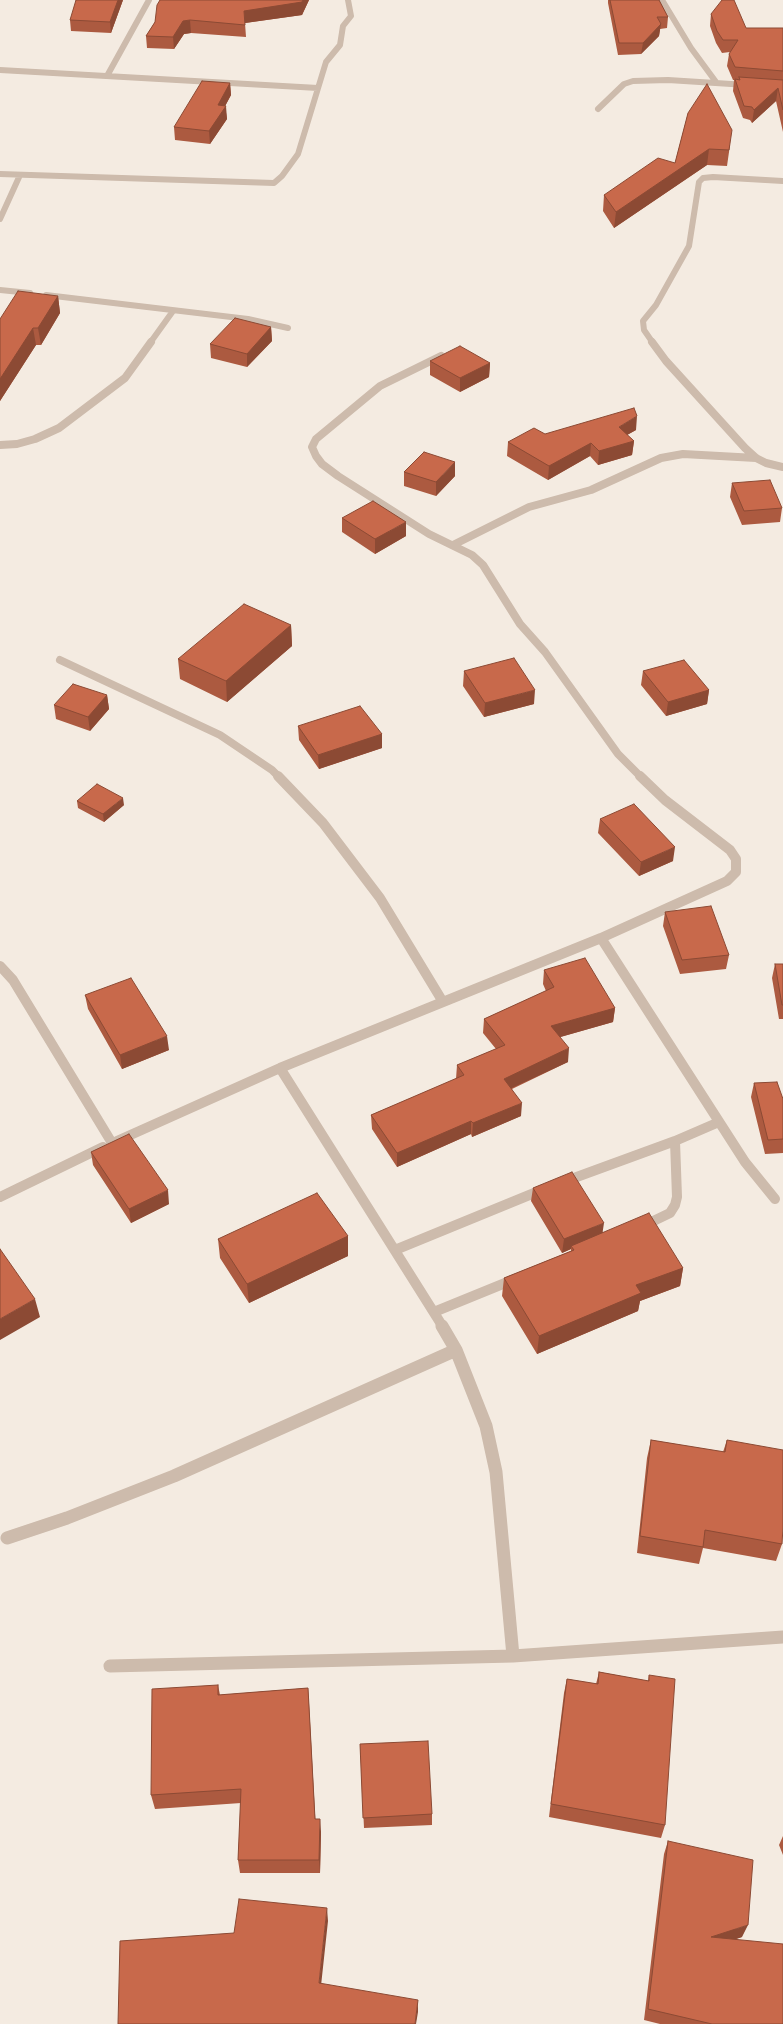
<!DOCTYPE html>
<style>
body{margin:0}
canvas{display:block;background:#f4ebe1}
</style>
<canvas width="783" height="2024"></canvas>
<script>
const ctx = document.querySelector('canvas').getContext('2d');
ctx.lineJoin = 'round';
const poly = rows => new Path2D(rows.map(r => 'M' + r).join(''));
function strokePath(path, color, width, dash) { ctx.strokeStyle = color; ctx.lineWidth = width; ctx.lineCap = dash ? 'butt' : 'round'; ctx.setLineDash(dash || []); ctx.stroke(path); }
function paint(path, color) { ctx.fillStyle = color; ctx.fill(path, 'evenodd'); }
const minorFar3 = poly([
 [662,0,691,48,716,82],
 [0,70,318,88],
 [107,76,149,0],
 [598,109,624,84,633,81,668,80,747,85],
 [0,174,274,183,282,176,298,154,326,62,340,45,343,26,351,16,348,0],
 [0,219,20,175],
 [0,290,30,293],
 [46,295,248,319,288,328],
 [150,343,173,311],
 [653,343,644,330,643,321,656,305,689,246,699,182,703,178,713,177,783,181]
]);
const minorFar2 = poly([
 [652,342,666,361,745,448,756,458,766,463,783,467],
 [441,356,380,386,316,439,312,447,316,456,322,464,338,476,429,534,472,555,483,565,520,624,545,652,618,754,641,777],
 [0,445,17,444,35,439,59,428,125,378,151,342],
 [453,545,529,507,591,490,661,458,683,454,756,458],
 [60,660,220,735,272,770,279,777]
]);
const minorFar1 = poly([
 [278,776,323,823,380,898,443,1002],
 [601,938,745,1162,775,1199],
 [0,966,13,980,112,1143],
 [280,1068,443,1327],
 [117,1141,280,1068,601,938,727,881,736,872,736,859,730,850,665,800,640,776],
 [563,1182,675,1141,719,1122],
 [0,1197,103,1147],
 [643,1226,670,1213,675,1205,677,1197,675,1141],
 [395,1250,544,1189],
 [434,1312,515,1279]
]);
const minor = poly([
 [442,1326,456,1350,486,1426,496,1472,513,1656],
 [7,1538,67,1518,174,1476,456,1350],
 [110,1666,513,1656,783,1637]
]);
const wall = poly([
 [123,0,111,33,71,31,70,20],
 [160,0,309,0,302,15,245,23,246,37,191,33,184,34,174,49,147,48,146,36,155,22],
 [608,0,659,0,668,17,667,28,660,29,659,36,641,54,618,55,608,3],
 [711,14,746,28,783,28,783,132,776,101,752,123,750,120,743,118,733,91,734,80,733,80,727,66,729,54,730,52,722,53,716,43,710,26],
 [230,83,231,95,225,106,227,119,210,144,175,140,174,127],
 [688,113,730,145,727,166,707,165,614,228,603,211,604,195,675,163],
 [58,296,60,313,41,345,36,345,0,401,0,319],
 [271,327,272,341,247,367,211,358,210,344],
 [430,361,490,363,489,377,460,392,430,375],
 [636,430,627,435,634,441,632,455,598,465,590,456,548,480,507,456,508,442,545,434],
 [404,472,455,476,436,496,404,486],
 [732,483,782,508,780,522,742,525,730,497],
 [342,518,406,536,375,554,342,532],
 [291,625,292,646,227,702,180,679,178,659],
 [464,671,534,704,484,717,463,686],
 [643,671,709,690,707,704,666,716,641,685],
 [107,695,109,709,90,731,56,719,54,705],
 [298,726,382,734,382,748,319,769,299,740],
 [77,801,124,805,104,822,78,808],
 [600,819,673,861,639,876,598,833],
 [665,912,729,955,726,969,680,974,663,926],
 [775,964,783,964,783,1019,779,1019,772,978],
 [544,970,615,1008,613,1022,560,1037,568,1062,512,1089,521,1116,472,1137,471,1134,397,1167,372,1129,371,1115,456,1079,457,1065,496,1049,483,1033,484,1019,546,991,543,984],
 [85,995,169,1050,122,1069,88,1009],
 [754,1083,783,1099,783,1153,765,1154,751,1097],
 [91,1152,169,1204,131,1223,93,1165],
 [533,1188,603,1232,683,1268,680,1286,640,1301,638,1311,537,1354,502,1296,504,1278,571,1251,571,1249,562,1253,531,1201],
 [348,1236,348,1256,249,1303,220,1258,218,1239],
 [651,1440,723,1452,727,1440,782,1544,776,1561,703,1548,699,1564,637,1553,647,1458],
 [599,1672,648,1681,649,1675,665,1825,661,1838,549,1817,564,1693,567,1679,596,1684],
 [218,1685,220,1695,308,1688,315,1819,321,1832,320,1873,240,1873,238,1860,241,1803,155,1809,151,1795],
 [360,1744,432,1814,432,1825,364,1828],
 [783,1836,783,1855,779,1845],
 [668,1841,742,1937,736,1939,783,2024,660,2024,644,2020,664,1854]
]);
const shadedWall = poly([
 [118,0,123,0,111,33,110,22],
 [303,0,309,0,302,15,245,23,244,11],
 [190,20,191,33,184,34,174,49,173,37,183,21],
 [661,24,659,36,641,54,643,43],
 [230,83,231,95,222,112,226,106,227,119,210,144,209,131,218,105],
 [778,88,776,101,752,123,754,110],
 [709,149,707,165,614,228,616,212],
 [58,296,60,313,41,345,38,328],
 [271,327,272,341,247,367,247,354],
 [33,328,36,345,0,401,0,379],
 [490,363,489,377,460,392,460,378],
 [637,416,636,430,618,440,619,427],
 [634,441,632,455,598,465,599,451],
 [591,443,590,456,548,480,549,466],
 [455,462,455,476,436,496,436,482],
 [406,522,406,536,375,554,375,539],
 [291,625,292,646,227,702,226,681],
 [535,690,534,704,484,717,485,703],
 [709,690,707,704,666,716,668,702],
 [107,695,109,709,90,731,88,717],
 [382,734,382,748,319,769,318,755],
 [123,798,124,805,104,822,103,814],
 [675,847,673,861,639,876,641,862],
 [615,1008,613,1022,550,1040,551,1026],
 [167,1036,169,1050,122,1069,120,1055],
 [569,1048,568,1062,503,1092,504,1079],
 [522,1103,521,1116,472,1137,473,1123],
 [471,1121,471,1134,397,1167,397,1153],
 [168,1190,169,1204,131,1223,129,1209],
 [604,1223,602,1236,571,1246,571,1249,562,1253,564,1239],
 [348,1236,348,1256,249,1303,247,1284],
 [683,1268,680,1286,640,1301,638,1311,537,1354,539,1336,636,1285],
 [35,1299,40,1317,0,1340,0,1319],
 [308,1688,309,1703,316,1832,315,1819],
 [320,1819,321,1832,320,1873,319,1860],
 [327,1908,328,1921,320,1995,319,1983],
 [748,1925,742,1937,706,1949,711,1937],
 [418,2000,418,2012,416,2024,415,2024]
]);
const building = poly([
 [76,0,118,0,110,22,70,20,76,0],
 [160,0,303,0,302,2,244,11,245,25,190,20,183,21,173,37,146,36,155,22,157,5,160,0],
 [610,0,659,0,668,17,657,17,661,24,643,43,619,43,610,0],
 [722,0,734,0,746,28,783,28,783,71,735,67,729,54,738,40,723,40,717,31,711,14,722,0],
 [739,77,783,80,783,110,778,88,754,110,752,107,744,106,735,79,740,80,739,77],
 [202,81,230,83,218,105,226,106,209,131,174,127,202,81],
 [707,84,732,130,729,150,709,149,616,212,604,195,658,158,675,163,688,113,707,84],
 [18,291,58,296,38,328,33,328,0,379,0,319,18,291],
 [235,318,271,327,247,354,210,344,235,318],
 [460,346,490,363,460,378,430,361,460,346],
 [634,408,637,416,619,427,634,441,599,451,591,443,549,466,508,442,534,428,545,434,634,408],
 [424,452,455,462,436,482,404,472,424,452],
 [770,480,782,508,744,511,732,483,770,480],
 [373,501,406,522,375,539,342,518,373,501],
 [244,604,291,625,226,681,178,659,244,604],
 [514,658,535,690,485,703,464,671,514,658],
 [684,660,709,690,668,702,643,671,684,660],
 [73,684,107,695,88,717,54,705,73,684],
 [360,706,382,734,318,755,298,726,360,706],
 [97,784,123,798,103,814,77,801,97,784],
 [634,804,675,847,641,862,600,819,634,804],
 [711,906,729,955,682,960,665,912,711,906],
 [585,958,615,1008,551,1026,569,1048,504,1079,522,1103,473,1123,471,1121,397,1153,371,1115,464,1075,457,1065,505,1045,484,1019,554,987,544,970,585,958],
 [775,964,783,964,783,1005,782,1005,775,964],
 [131,978,167,1036,120,1055,85,995,131,978],
 [777,1082,783,1099,783,1139,768,1140,754,1083,777,1082],
 [129,1134,168,1190,129,1209,91,1152,129,1134],
 [572,1172,604,1223,564,1239,533,1188,572,1172],
 [317,1193,348,1236,247,1284,218,1239,317,1193],
 [649,1213,683,1268,636,1285,641,1293,539,1336,504,1278,574,1250,571,1246,649,1213],
 [0,1249,35,1299,0,1319,0,1249],
 [651,1440,725,1452,727,1440,783,1450,783,1527,782,1544,705,1530,703,1547,640,1536,651,1440],
 [599,1672,649,1681,649,1675,675,1679,665,1825,551,1804,567,1679,598,1684,599,1672],
 [218,1685,218,1695,308,1688,315,1819,320,1819,319,1860,238,1860,241,1789,151,1795,152,1689,218,1685],
 [428,1741,432,1814,363,1818,360,1744,428,1741],
 [668,1841,753,1860,748,1925,711,1937,783,1944,783,2024,712,2024,648,2009,668,1841],
 [239,1899,327,1908,319,1983,418,2000,415,2024,118,2024,120,1941,234,1933,239,1899]
]);
strokePath(minorFar3, '#cdbbac', 6);
strokePath(minorFar2, '#cdbbac', 8);
strokePath(minorFar1, '#cdbbac', 10);
strokePath(minor, '#cdbbac', 13);
paint(wall, '#ac5a40');
paint(shadedWall, '#8c4a34');
paint(building, '#c8694b');
strokePath(building, '#8c4a34', 1);
</script>
